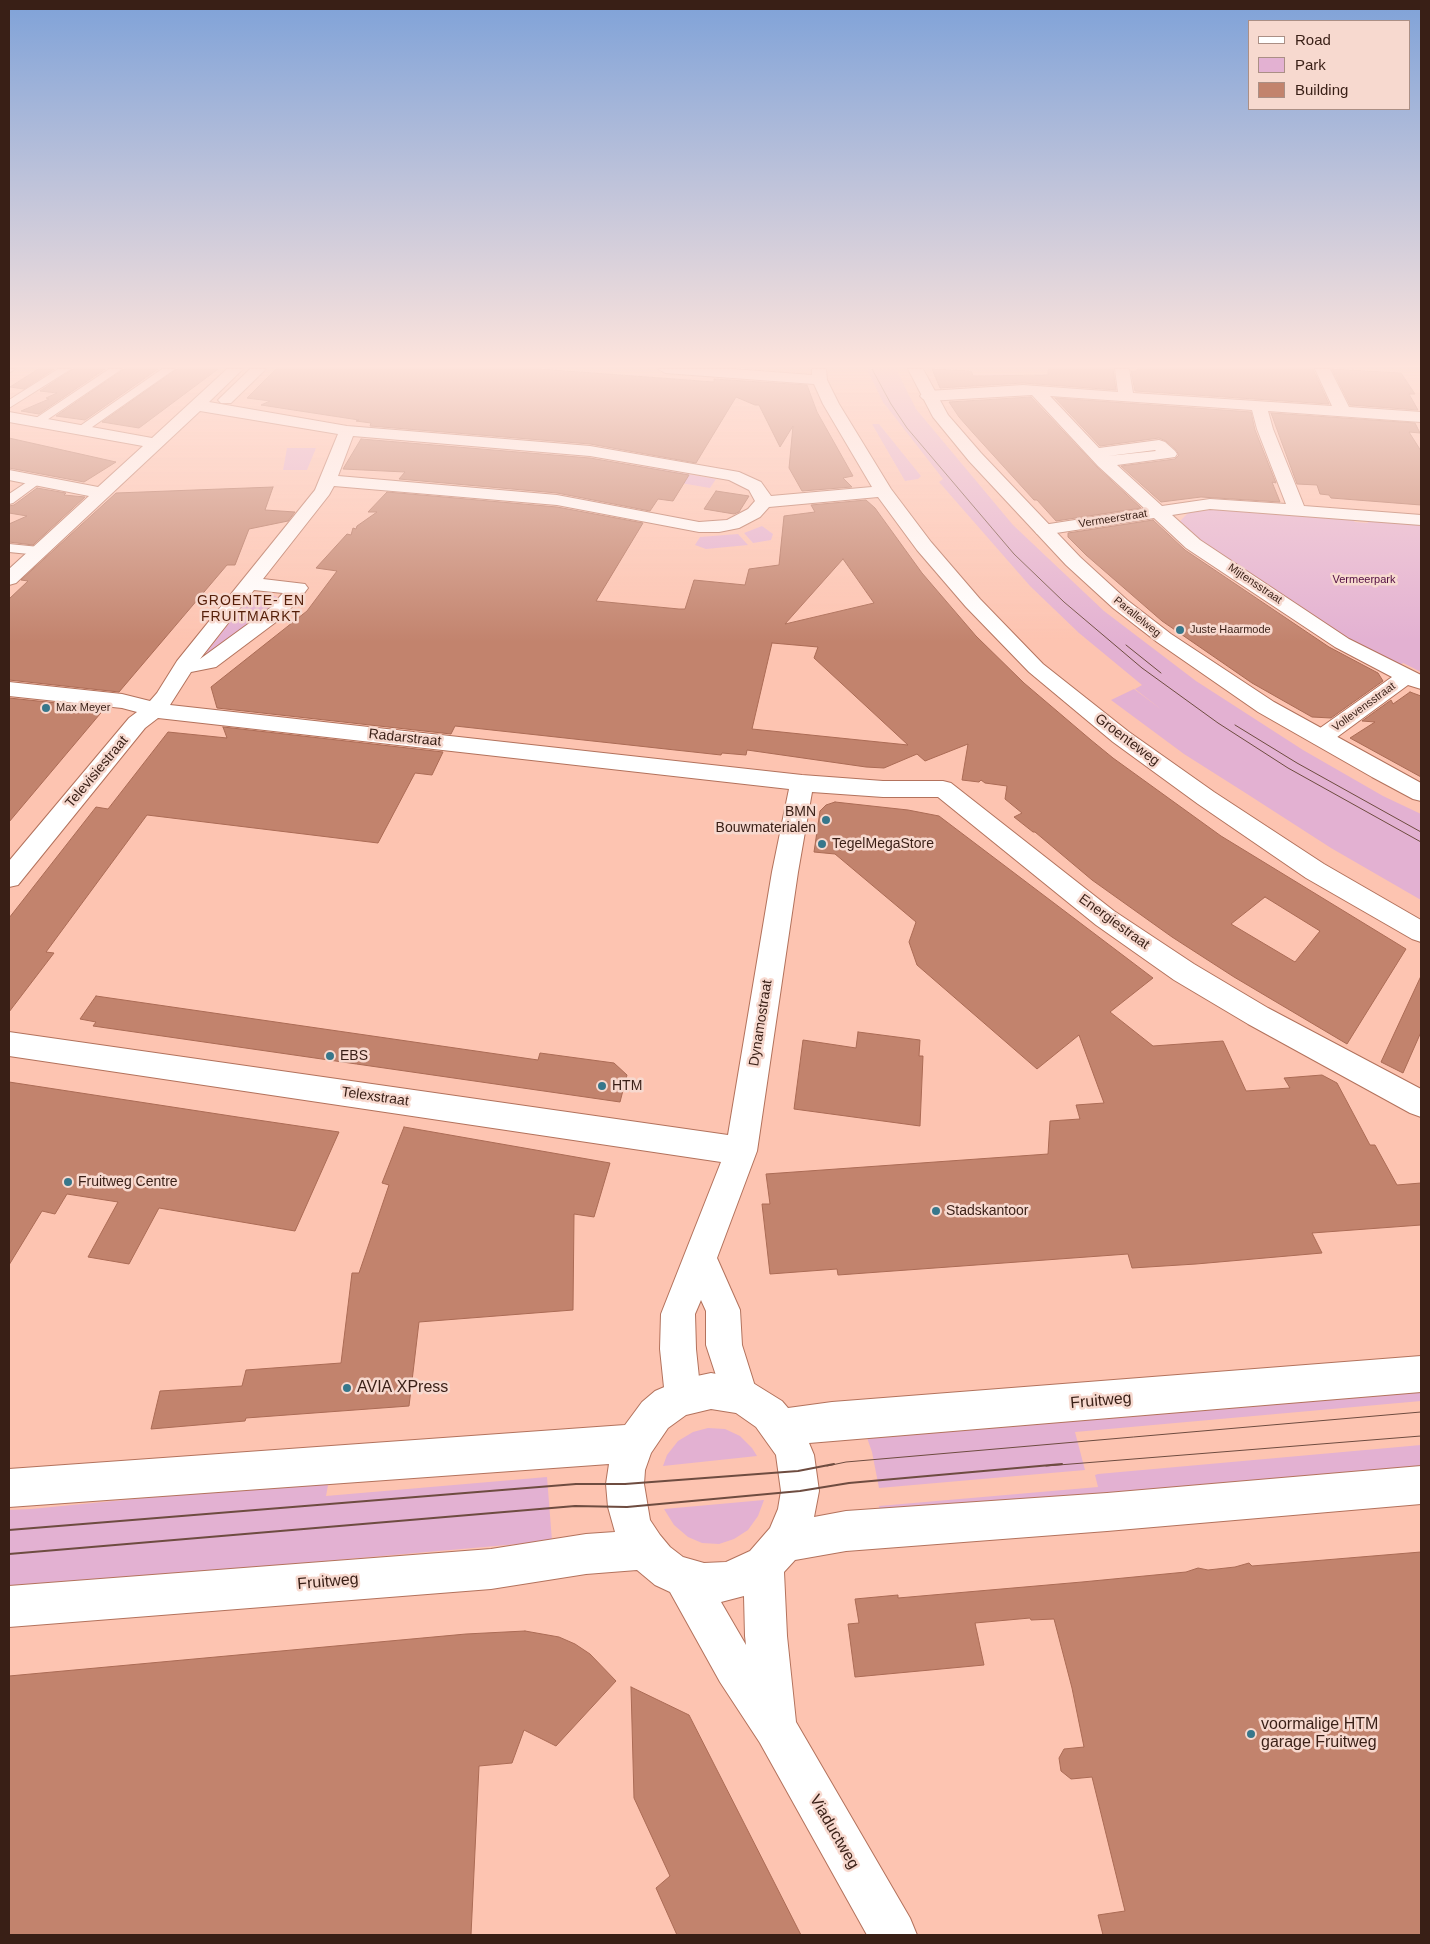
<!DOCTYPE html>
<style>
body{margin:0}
#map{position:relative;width:1430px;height:1944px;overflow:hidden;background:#fdc4b1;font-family:Helvetica,sans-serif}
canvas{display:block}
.frame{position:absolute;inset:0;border:10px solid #391f16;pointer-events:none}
.legend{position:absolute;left:1248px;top:20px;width:162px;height:90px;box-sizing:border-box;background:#f7d9cf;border:1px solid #ab8f85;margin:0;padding:6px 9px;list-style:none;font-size:15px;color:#391f16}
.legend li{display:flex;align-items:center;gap:10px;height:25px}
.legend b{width:25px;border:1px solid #ab8f85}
</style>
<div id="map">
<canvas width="1430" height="1944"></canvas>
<div class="frame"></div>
<ul class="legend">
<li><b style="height:6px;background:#fff"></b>Road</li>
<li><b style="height:14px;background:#e3b1d2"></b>Park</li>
<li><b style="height:14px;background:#c2836d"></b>Building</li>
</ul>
</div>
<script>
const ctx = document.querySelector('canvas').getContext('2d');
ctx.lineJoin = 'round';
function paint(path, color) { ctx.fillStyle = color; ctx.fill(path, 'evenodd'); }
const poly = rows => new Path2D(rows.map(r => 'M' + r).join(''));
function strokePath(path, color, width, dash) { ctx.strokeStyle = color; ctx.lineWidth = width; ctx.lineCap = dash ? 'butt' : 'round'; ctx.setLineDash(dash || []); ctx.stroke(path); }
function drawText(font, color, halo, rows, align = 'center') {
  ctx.font = font + ' Helvetica,sans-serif'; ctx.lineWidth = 5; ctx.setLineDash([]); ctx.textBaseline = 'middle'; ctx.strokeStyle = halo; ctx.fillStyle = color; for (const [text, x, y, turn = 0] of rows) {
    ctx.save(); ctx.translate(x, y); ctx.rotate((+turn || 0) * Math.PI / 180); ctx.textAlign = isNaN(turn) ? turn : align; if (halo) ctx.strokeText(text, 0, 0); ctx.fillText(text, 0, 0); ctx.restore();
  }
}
const green = poly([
 [867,369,896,369,916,409,1013,525,1104,611,1196,681,1303,750,1383,796,1421,814,1421,900,1331,848,1244,792,1184,754,1111,700,1134,689,1162,710,1135,689,1142,685,1079,633,1030,586,939,482,943,479,883,402],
 [872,424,879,424,921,476,918,479,905,481],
 [287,448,316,448,307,470,283,470],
 [640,466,716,479,710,488,633,475],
 [1215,509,1353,520,1355,522,1368,523,1367,521,1421,525,1421,672,1403,663,1400,665,1346,637,1204,544,1180,521,1188,513],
 [762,526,773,534,771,540,753,543,744,533],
 [738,534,748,545,706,549,695,545,700,537],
 [266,592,277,597,279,601,275,608,203,657,250,596],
 [1421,1392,1421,1401,1075,1432,1085,1470,879,1488,872,1452,865,1432],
 [708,1428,725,1429,740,1436,752,1448,757,1456,663,1466,667,1455,678,1441,693,1432],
 [1421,1445,1421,1466,1387,1470,880,1514,879,1506,1098,1487,1095,1475,1098,1474],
 [547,1477,552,1541,9,1589,9,1510,31,1509,329,1480,326,1496],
 [764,1500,758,1516,748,1530,734,1539,719,1544,702,1543,688,1537,674,1525,664,1509]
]);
const building = poly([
 [38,369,54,369,24,389,10,387,38,369],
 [73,369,105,369,39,414,21,411,49,399,46,398,57,393,40,391,73,369],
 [124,369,158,369,85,420,56,416,124,369],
 [177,369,218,369,139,428,102,422,177,369],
 [276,369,540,369,714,382,714,379,807,385,817,412,853,476,843,478,852,487,802,491,789,468,793,426,780,447,759,405,755,405,736,397,696,463,590,444,370,426,371,423,356,421,359,420,261,405,270,401,247,398,276,369],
 [932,369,971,371,973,376,1048,375,1048,369,1113,369,1116,390,1023,383,940,388,932,369],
 [1137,369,1313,369,1329,404,1135,391,1131,371,1137,371,1137,369],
 [1332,369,1401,373,1415,394,1409,394,1418,410,1350,405,1332,369],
 [1031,397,1097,467,1141,508,1056,521,1037,500,1034,500,974,434,959,417,949,402,1031,397],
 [1055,398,1251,412,1255,430,1276,483,1272,482,1280,502,1201,497,1161,502,1121,466,1175,459,1179,455,1176,450,1166,441,1159,438,1100,446,1055,398],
 [1271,413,1415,423,1420,433,1409,432,1421,451,1421,505,1331,498,1329,495,1320,494,1317,485,1297,484,1271,413],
 [9,438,116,462,84,482,9,468,9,438],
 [361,439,590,458,689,475,673,501,658,499,650,511,557,493,399,479,405,472,343,469,361,439],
 [273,487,265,510,295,512,288,521,249,529,235,565,227,565,119,692,9,680,9,599,28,581,21,580,116,493,273,487],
 [37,488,66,493,64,495,85,497,33,545,9,542,9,524,27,516,9,513,9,506,14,505,37,488],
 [716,491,749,496,739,512,734,514,704,509,716,491],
 [387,492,557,507,643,523,596,601,679,609,685,609,694,580,745,585,749,569,779,565,784,516,815,512,811,505,866,500,875,508,922,573,976,636,1024,683,1091,740,1113,758,1221,836,1406,949,1347,1044,1234,977,1172,937,1092,880,1035,832,1033,832,1014,817,1022,813,1005,799,1007,786,985,783,981,780,979,782,962,780,968,744,925,761,917,754,884,768,866,767,747,750,746,755,722,753,721,755,455,726,451,734,217,708,211,687,307,611,337,571,316,568,347,534,351,535,353,528,356,529,357,526,377,512,368,512,387,492],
 [843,559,874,603,785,624,843,559],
 [772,643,818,647,814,658,908,745,752,729,772,643],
 [1265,897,1320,931,1295,962,1231,924,1265,897],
 [1153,520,1185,550,1329,647,1378,673,1383,681,1331,718,1312,717,1252,683,1162,621,1086,555,1068,537,1068,533,1153,520],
 [1410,692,1421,696,1421,777,1350,738,1375,722,1362,721,1391,700,1393,704,1410,692],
 [9,698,105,708,9,822,9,698],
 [223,727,443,752,432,775,415,773,378,843,147,815,46,952,54,953,9,1012,9,918,96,807,108,809,168,732,227,738,223,727],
 [835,802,908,810,939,816,1153,978,1110,1012,1153,1046,1223,1041,1246,1091,1290,1088,1284,1078,1322,1075,1337,1083,1370,1145,1375,1145,1397,1185,1421,1183,1421,1225,1312,1233,1322,1253,1196,1264,1132,1268,1128,1254,838,1275,837,1269,770,1274,762,1204,770,1204,766,1174,1048,1154,1050,1121,1080,1119,1076,1105,1104,1103,1079,1035,1037,1069,917,965,909,942,916,922,835,854,814,852,820,811,826,805,835,802],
 [1421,976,1421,1032,1403,1073,1381,1062,1421,976],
 [96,996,538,1060,540,1053,614,1063,627,1075,620,1102,93,1026,96,1022,80,1019,96,996],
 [858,1032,920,1040,919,1056,923,1056,920,1126,794,1109,803,1040,856,1048,858,1032],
 [9,1082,244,1118,339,1132,295,1231,159,1208,129,1264,88,1257,118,1202,67,1194,55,1214,42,1211,9,1265,9,1082],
 [404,1127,610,1163,594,1217,574,1214,573,1310,419,1322,409,1406,246,1418,245,1421,151,1429,160,1391,242,1386,246,1370,341,1363,352,1273,359,1273,389,1185,382,1183,404,1127],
 [1421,1552,1421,1935,1103,1935,1098,1915,1125,1911,1092,1777,1071,1779,1061,1771,1059,1758,1064,1749,1084,1747,1072,1688,1054,1619,1031,1620,1030,1618,975,1623,984,1665,855,1677,848,1624,859,1623,855,1599,898,1595,898,1598,1082,1582,1186,1572,1198,1568,1208,1570,1235,1567,1249,1563,1252,1566,1421,1552],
 [525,1631,559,1637,575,1644,590,1654,616,1681,556,1746,524,1730,512,1763,479,1766,471,1935,9,1935,9,1676,466,1634,525,1631],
 [631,1687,689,1715,801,1935,677,1935,656,1888,670,1876,634,1798,631,1687]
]);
const pedestrian = poly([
 [9,369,15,369,9,373,9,369],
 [58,369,71,369,9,408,9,400,58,369],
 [109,369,122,369,41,424,33,424,31,422,33,420,109,369],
 [162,369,175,369,85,432,77,432,75,430,77,428,162,369],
 [36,476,42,480,40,483,13,503,9,504,9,494,36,476],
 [9,544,39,547,46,551,39,555,9,552,9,544]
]);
const minor = poly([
 [227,369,243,369,209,402,347,426,590,446,739,472,761,482,771,496,872,487,823,404,814,384,665,373,658,369,733,369,812,375,812,369,826,369,827,380,839,404,891,489,931,542,980,599,1043,664,1129,732,1214,792,1324,864,1421,920,1421,942,1412,939,1306,878,1198,804,1113,742,1029,672,966,607,917,550,878,497,769,507,760,517,739,528,719,532,699,532,557,505,334,486,329,495,263,579,305,584,308,588,305,592,284,616,216,667,191,672,170,705,802,775,883,781,943,781,951,783,1114,911,1194,964,1268,1008,1421,1089,1421,1117,1410,1113,1248,1024,1174,980,1096,925,938,797,883,797,812,792,798,872,757,1151,717,1258,740,1310,742,1345,758,1396,753,1409,740,1414,727,1409,706,1345,706,1311,701,1300,695,1314,696,1349,701,1397,696,1410,683,1415,670,1410,665,1397,660,1349,661,1314,721,1162,9,1056,9,1032,728,1135,772,872,789,789,158,718,145,728,18,885,9,887,9,861,129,718,137,712,122,708,9,696,9,682,122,694,150,701,157,693,177,661,315,490,338,434,200,411,16,583,9,585,9,569,89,496,9,480,9,470,98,487,143,446,9,422,9,412,152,438,227,369],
 [353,436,590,456,729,480,749,490,755,501,748,509,727,520,699,522,557,495,338,476,353,436],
 [254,590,283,593,270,608,200,659,254,590],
 [250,369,266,369,231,403,221,403,218,400,221,397,250,369],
 [1115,369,1129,369,1133,393,1332,406,1315,369,1330,369,1349,407,1421,412,1421,422,1268,411,1273,429,1304,506,1421,515,1421,525,1210,509,1172,515,1200,540,1349,639,1421,675,1421,689,1408,685,1329,743,1321,745,1313,743,1310,738,1313,733,1392,677,1335,647,1186,548,1154,518,1043,535,1037,534,1034,530,1037,526,1043,525,1145,509,1098,466,1032,395,928,401,923,399,920,396,923,393,928,391,1023,385,1118,392,1115,369],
 [1050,396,1252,410,1257,429,1286,504,1210,499,1162,506,1117,465,1175,457,1177,454,1175,451,1165,442,1159,440,1099,448,1050,396],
 [1155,450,1156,451,1108,456,1155,450]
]);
const tertiary = poly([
 [908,369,923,369,948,415,981,453,1080,557,1127,600,1171,634,1274,702,1421,783,1421,801,1413,799,1372,777,1258,712,1157,642,1113,608,1066,565,969,461,933,417,908,369],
 [1421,1356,1421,1392,809,1443,814,1455,819,1491,814,1517,846,1511,1107,1493,1421,1466,1421,1504,1107,1531,846,1551,795,1560,784,1572,787,1636,796,1722,910,1918,917,1935,867,1935,760,1743,720,1682,670,1592,655,1585,637,1570,586,1574,491,1589,9,1627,9,1586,491,1549,586,1534,615,1532,608,1507,606,1484,609,1464,9,1507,9,1469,625,1425,642,1402,655,1391,683,1379,711,1373,740,1378,753,1383,782,1401,788,1408,832,1402,1421,1356],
 [711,1409,736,1413,756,1427,776,1455,781,1491,778,1509,770,1528,750,1551,726,1562,704,1563,683,1557,670,1547,660,1535,650,1520,644,1484,645,1470,651,1453,668,1428,686,1415,711,1409],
 [744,1596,745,1636,746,1645,721,1602,744,1596]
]);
const tramFar1 = poly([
 [872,369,891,404,907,428,1014,554,1064,602,1142,668,1218,723,1288,768,1421,842],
 [1126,645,1161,673],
 [1235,725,1297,763,1421,832],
 [827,1466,846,1462,1421,1412],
 [1046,1466,1421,1436]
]);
const tram = poly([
 [9,1530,576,1484,625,1484,798,1471,834,1464],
 [9,1554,575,1506,627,1507,800,1491,849,1483,1062,1464]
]);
const markers = [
 [1180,630,5,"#37778b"],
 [46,708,5,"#37778b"],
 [826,820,5,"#37778b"],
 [822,844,5,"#37778b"],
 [330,1056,5,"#37778b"],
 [602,1086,5,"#37778b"],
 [68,1182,5,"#37778b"],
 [936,1211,5,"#37778b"],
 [347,1388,5,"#37778b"],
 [1251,1734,5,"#37778b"]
];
const farStreetnames = [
 ["Vermeerstraat",1113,519,-9],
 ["Mijtensstraat",1255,584,34],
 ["Parallelweg",1137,617,39],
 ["Vollevensstraat",1364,707,-36]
];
const farParknames = [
 ["Vermeerpark",1364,580]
];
const farPoinames = [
 ["Juste Haarmode",1190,630],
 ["Max Meyer",56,708]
];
const farQuarternames = [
 ["GROENTE- EN",251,601],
 ["FRUITMARKT",251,617]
];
const streetNames = [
 ["Radarstraat",405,738,6],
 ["Groenteweg",1127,740,37],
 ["Televisiestraat",97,772,-50],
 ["Energiestraat",1114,922,36],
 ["Dynamostraat",761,1023,-81],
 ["Telexstraat",375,1097,8]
];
const poiNames = [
 ["BMN",816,812,"right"],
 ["Bouwmaterialen",816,828,"right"],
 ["TegelMegaStore",832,844],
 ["EBS",340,1056],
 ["HTM",612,1086],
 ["Fruitweg Centre",78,1182],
 ["Stadskantoor",946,1211]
];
const nearPoinames = [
 ["AVIA XPress",357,1388],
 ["voormalige HTM",1261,1725],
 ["garage Fruitweg",1261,1743]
];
const nearStreetnames = [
 ["Fruitweg",1101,1401,-5],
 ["Fruitweg",328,1582,-5],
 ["Viaductweg",834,1832,60]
];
paint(green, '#e3b1d2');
paint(building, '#c2836d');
strokePath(building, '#ab6b55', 1);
strokePath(pedestrian, '#b3725c', 2);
strokePath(minor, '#b3725c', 2);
strokePath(tertiary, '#b3725c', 2);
paint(pedestrian, '#fff');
paint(minor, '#fff');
paint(tertiary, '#fff');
strokePath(tramFar1, '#6e4c40', 1);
strokePath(tram, '#6e4c40', 2);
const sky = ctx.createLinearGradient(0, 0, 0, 642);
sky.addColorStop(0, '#7fa2d8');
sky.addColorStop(0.57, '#fee4dc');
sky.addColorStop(1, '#fee4dc00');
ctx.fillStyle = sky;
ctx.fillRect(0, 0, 1430, 642);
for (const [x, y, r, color] of markers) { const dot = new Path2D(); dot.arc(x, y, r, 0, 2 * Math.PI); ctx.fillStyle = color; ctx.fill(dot); strokePath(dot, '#f7d9cf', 2); }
drawText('11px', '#391f16', '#f7d9cf', farStreetnames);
drawText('11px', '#500c40', '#f7d9cf', farParknames);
drawText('11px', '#391f16', '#f7d9cf', farPoinames, 'left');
ctx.letterSpacing = '1px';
drawText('14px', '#551e08', '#f7d9cf', farQuarternames);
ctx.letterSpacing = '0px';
drawText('14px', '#391f16', '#f7d9cf', streetNames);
drawText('14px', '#391f16', '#f7d9cf', poiNames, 'left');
drawText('16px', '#391f16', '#f7d9cf', nearPoinames, 'left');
drawText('16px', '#391f16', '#f7d9cf', nearStreetnames);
</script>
